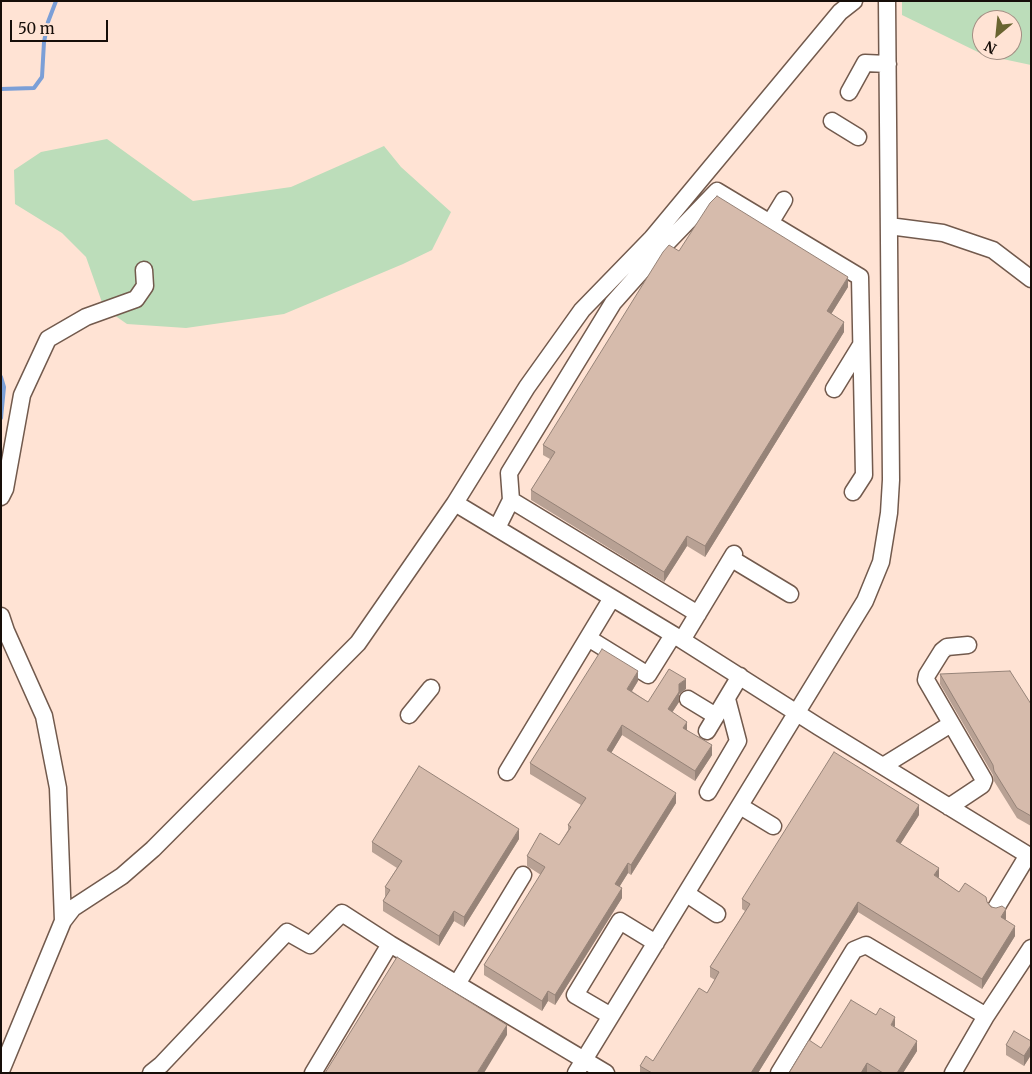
<!DOCTYPE html>
<style>
body{margin:0}
#map{position:relative;width:1032px;height:1074px;overflow:hidden;background:#ffe3d4;font-family:Merriweather,serif}
canvas{display:block}
.frame{position:absolute;inset:0;border:2px solid #170e09;pointer-events:none}
.north{position:absolute;left:972px;top:10px;width:50px;height:50px;box-sizing:border-box;background:#ffe3d4;border:1px solid #a28e83;border-radius:50%;rotate:208deg;font-size:14px;font-weight:700;line-height:20px;text-align:center;color:#170e09}
.north::after{content:'';display:block;margin:auto;width:18px;height:22px;background:#696430;clip-path:polygon(50% 0,100% 100%,50% 72%,0 100%)}
.scale{position:absolute;left:10px;top:20px;width:98px;height:22px;box-sizing:border-box;border:2px solid #170e09;border-top:0;padding-left:6px;font-size:15px;line-height:18px;white-space:nowrap;color:#170e09;-webkit-text-stroke:4px #ffe3d4;paint-order:stroke}
</style>
<div id="map">
<canvas width="1032" height="1074"></canvas>
<div class="frame"></div>
<div class="north">N</div>
<div class="scale">50 m</div>
</div>
<script>
const ctx = document.querySelector('canvas').getContext('2d');
ctx.lineJoin = 'round';
function paint(path, color) { ctx.fillStyle = color; ctx.fill(path, 'evenodd'); }
const poly = rows => new Path2D(rows.map(r => 'M' + r).join(''));
function strokePath(path, color, width, dash) { ctx.strokeStyle = color; ctx.lineWidth = width; ctx.lineCap = dash ? 'butt' : 'round'; ctx.setLineDash(dash || []); ctx.stroke(path); }
const green = poly([
 [902,1,1031,1,1031,65,984,55,902,15],
 [982,20,1012,20,1012,50,982,50],
 [107,139,193,201,291,187,384,146,401,167,451,212,432,250,403,264,284,314,186,328,127,324,104,308,86,257,62,233,15,204,14,170,41,152]
]);
const stream = poly([
 [1,89,34,88,42,77,44,42,48,22,56,1],
 [1,377,4,387,1,418]
]);
const minor = poly([
 [849,92,865,63,888,64],
 [832,121,858,137],
 [770,223,784,200],
 [889,226,943,233,993,250,1031,279],
 [834,389,861,345],
 [1,497,5,489,22,395,48,339,86,317,136,299,145,286,144,270],
 [511,500,698,614],
 [455,503,682,640,819,727,1031,857],
 [497,528,511,500,509,473,613,303,662,248,717,191,860,277,864,475,853,492],
 [732,559,790,594],
 [1,616,6,631,44,716,58,788,63,921],
 [588,638,648,675,673,635],
 [682,640,734,554],
 [688,699,716,716],
 [409,715,431,688],
 [707,731,740,676],
 [883,766,951,724],
 [507,772,612,598],
 [708,792,738,741,727,699],
 [740,806,773,826],
 [949,807,982,785,984,780,926,680,927,675,942,651,947,647,968,645],
 [687,894,717,914],
 [996,908,1028,855],
 [390,944,606,1073],
 [457,984,523,875],
 [611,1016,575,995,620,921,656,943],
 [1,1071,63,921,73,908,122,876,153,849,358,643,455,503,527,387,582,310,652,238,840,12,854,1],
 [151,1073,161,1065,287,932,310,945,342,913,390,944,313,1073],
 [576,1073,865,601,881,562,889,513,891,480,887,1],
 [779,1073,854,950,866,945,986,1016],
 [953,1073,986,1016,1031,948]
]);
const wall = poly([
 [679,251,848,287,831,314,844,332,705,557,687,546,664,582,531,500,531,490,550,459,543,455,543,445],
 [940,674,1031,704,1031,826,1017,818,994,781,993,775,940,684],
 [638,681,632,691,648,702,686,689,679,694,679,702,672,712,687,730,712,755,695,781,622,735,611,753,676,803,631,875,628,873,619,887,622,898,555,1005,548,1001,542,1011,484,975,484,965,541,875,527,866,527,856,559,845,568,830,568,825,581,805,530,774,530,763],
 [919,815,900,844,939,878,959,892,987,902,1006,919,1005,920,1015,936,982,989,858,912,758,1073,640,1073,640,1066,653,1061,707,993,715,980,710,977,710,967,745,911,742,909,742,899],
 [519,839,464,927,454,921,439,946,383,911,383,901,385,897,385,887,397,868,372,852,372,842],
 [895,1027,917,1051,903,1073,789,1073,821,1048],
 [1031,1041,1031,1055,1024,1066,1006,1055,1006,1045]
]);
const shadedWall = poly([
 [848,277,848,287,827,321,827,311],
 [844,322,844,332,705,557,705,546],
 [687,536,687,546,664,582,664,572],
 [638,671,638,681,627,699,627,689],
 [686,679,686,689,679,694,679,702,668,719,668,709,679,684],
 [687,722,687,732,683,728],
 [622,725,622,735,607,760,607,750],
 [712,745,712,755,695,781,695,771],
 [676,793,676,803,631,875,631,865],
 [919,805,919,815,896,851,896,841],
 [519,829,519,839,464,927,464,917],
 [628,863,628,873,615,894,615,884],
 [939,868,939,878,934,875],
 [622,888,622,898,555,1005,555,995],
 [858,902,858,912,758,1073,751,1073],
 [1006,909,1006,919,1001,927,1001,917],
 [454,911,454,921,439,946,439,936],
 [1015,926,1015,936,982,989,982,979],
 [548,991,548,1001,542,1011,542,1001],
 [895,1017,895,1027,891,1025],
 [507,1025,507,1035,484,1073,477,1073],
 [917,1041,917,1051,903,1073,897,1073],
 [1031,1045,1031,1055,1024,1066,1024,1056],
 [867,1063,867,1073,861,1073]
]);
const building = poly([
 [717,196,848,277,827,311,844,322,705,546,687,536,664,572,531,490,555,452,543,445,663,252,669,245,679,251,710,203,717,196],
 [602,649,638,671,627,689,648,702,669,669,686,679,679,684,679,692,668,709,687,722,683,728,712,745,695,771,622,725,607,750,676,793,631,865,628,863,615,884,622,888,555,995,548,991,542,1001,484,965,545,867,527,856,540,833,559,845,571,827,568,825,586,798,530,763,602,649],
 [1010,671,1031,704,1031,816,1017,808,994,771,993,765,940,674,1010,671],
 [834,752,919,805,896,841,939,868,934,875,959,892,965,883,986,897,987,902,991,907,996,908,1002,906,1006,909,1001,917,1015,926,982,979,858,902,751,1073,652,1073,640,1066,646,1056,653,1061,699,988,707,993,714,981,719,972,710,967,750,904,742,899,834,752],
 [419,766,519,829,464,917,454,911,439,936,383,901,390,890,385,887,402,861,372,842,419,766],
 [397,957,507,1025,477,1073,325,1073,397,957],
 [851,1000,876,1015,880,1008,895,1017,891,1025,917,1041,897,1073,883,1073,867,1063,861,1073,789,1073,809,1040,821,1048,851,1000],
 [1014,1031,1031,1041,1031,1045,1024,1056,1006,1045,1014,1031]
]);
paint(green, '#bcddba');
strokePath(stream, '#7b9fd7', 4);
strokePath(minor, '#725a4d', 19);
strokePath(minor, '#fff', 16);
paint(wall, '#b8a194');
paint(shadedWall, '#968378');
paint(building, '#d6bbac');
strokePath(building, '#968378', 1);
</script>
